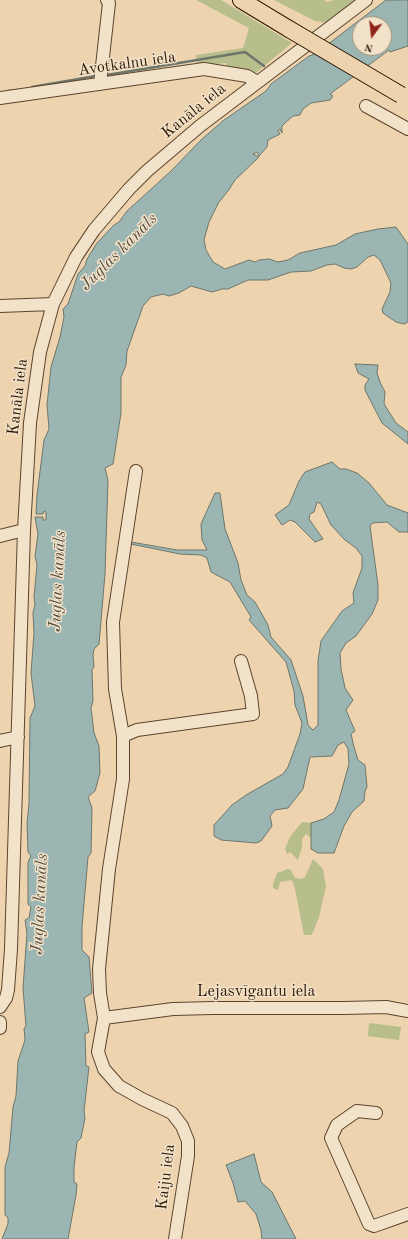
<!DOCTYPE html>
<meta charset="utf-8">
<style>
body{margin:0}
#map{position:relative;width:408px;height:1239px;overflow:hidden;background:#edd3ae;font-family:"Old Standard TT",serif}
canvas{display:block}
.north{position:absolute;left:352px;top:16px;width:40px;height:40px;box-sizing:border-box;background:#f3e2ca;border:1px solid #a3907a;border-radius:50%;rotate:195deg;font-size:11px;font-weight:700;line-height:16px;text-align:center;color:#2b1501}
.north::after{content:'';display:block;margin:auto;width:14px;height:18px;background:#8f2418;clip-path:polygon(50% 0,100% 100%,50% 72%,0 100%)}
</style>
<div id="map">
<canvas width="408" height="1239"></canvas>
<div class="north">N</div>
</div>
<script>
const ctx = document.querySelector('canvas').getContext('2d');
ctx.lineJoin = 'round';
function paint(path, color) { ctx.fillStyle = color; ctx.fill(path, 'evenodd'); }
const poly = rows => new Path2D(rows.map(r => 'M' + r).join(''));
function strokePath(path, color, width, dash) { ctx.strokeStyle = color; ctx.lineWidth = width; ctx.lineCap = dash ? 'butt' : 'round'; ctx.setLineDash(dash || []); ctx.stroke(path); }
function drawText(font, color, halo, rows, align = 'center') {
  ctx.font = font + ' "Old Standard TT",serif'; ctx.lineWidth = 3; ctx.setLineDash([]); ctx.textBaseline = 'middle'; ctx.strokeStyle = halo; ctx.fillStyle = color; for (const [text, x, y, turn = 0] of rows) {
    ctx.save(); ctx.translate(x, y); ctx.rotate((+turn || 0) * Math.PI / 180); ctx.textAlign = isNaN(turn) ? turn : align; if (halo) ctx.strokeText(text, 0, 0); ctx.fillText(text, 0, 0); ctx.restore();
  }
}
const green = poly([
 [196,0,221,0,292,43,246,81,227,74,226,63,197,66,196,55,243,48,249,28],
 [274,0,324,0,327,2,334,0,356,0,328,23,315,21],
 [302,822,311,823,311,838,306,834,302,839,302,847,298,860,290,852,287,854,285,849,290,837],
 [313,859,323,869,326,886,319,917,314,930,311,935,304,935,295,889,292,880,280,882,278,890,273,888,273,884,277,873,288,869,291,870,295,878,301,879,305,877],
 [369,1023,401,1027,399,1040,368,1036]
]);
const water = poly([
 [386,0,408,0,408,46,390,52,389,50,330,94,333,96,330,100,311,103,303,109,300,115,293,116,284,124,282,126,282,133,280,129,278,130,280,134,268,140,267,147,259,156,257,152,253,154,259,157,235,180,228,191,219,202,209,222,204,240,206,250,213,262,225,269,249,260,255,262,259,260,269,259,278,262,288,260,300,253,336,245,355,234,378,229,396,227,408,244,408,322,404,324,396,322,383,313,382,309,390,292,391,283,380,260,374,255,368,257,357,267,351,269,344,268,335,264,327,265,311,271,291,272,268,280,248,280,228,289,222,289,212,292,191,286,179,293,169,296,163,294,151,297,143,306,127,351,126,365,121,377,121,413,113,464,105,468,108,480,105,574,99,644,94,649,93,655,94,667,92,670,93,701,91,708,94,733,99,746,100,773,95,791,88,797,92,808,91,853,88,857,82,927,82,950,89,957,92,993,84,998,89,1032,85,1034,86,1066,89,1067,84,1111,85,1118,81,1138,77,1142,74,1167,74,1182,77,1184,76,1195,68,1239,2,1239,8,1224,8,1218,5,1215,5,1167,9,1153,13,1107,16,1096,18,1061,25,1040,24,1028,26,1026,23,988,27,933,25,920,29,918,31,907,28,904,28,862,31,856,28,852,27,823,29,804,30,718,35,706,31,673,34,633,33,613,35,604,34,597,37,565,35,556,38,534,35,517,43,517,43,520,46,520,46,512,44,511,43,514,36,514,37,495,44,440,49,429,47,405,51,367,60,337,64,317,63,309,68,304,78,274,85,266,87,259,97,243,114,225,119,222,127,211,170,172,202,139,224,120,266,91,271,84,309,56,315,54,386,0],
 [360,24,384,24,384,48,360,48,360,24],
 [355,364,378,365,377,373,380,382,385,392,384,404,396,423,408,432,408,444,382,423,365,390,365,385,369,379,358,373,355,364],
 [332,462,340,469,346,469,357,473,369,483,387,505,408,513,408,532,399,532,387,522,372,523,370,526,378,585,378,600,372,614,356,636,346,643,340,653,341,669,345,688,353,700,346,710,355,731,351,734,354,747,358,760,365,765,367,787,365,791,364,801,352,812,344,826,334,853,318,853,311,849,311,823,324,819,334,812,339,800,349,764,348,749,344,742,338,745,332,756,310,757,303,789,288,808,275,810,270,816,272,826,261,841,256,843,221,840,214,836,214,825,232,805,246,795,283,774,288,767,300,734,302,723,295,705,294,691,286,662,249,620,251,617,230,582,211,572,207,558,201,555,180,554,131,544,131,542,177,550,207,550,202,540,201,524,215,493,220,493,225,529,238,563,241,580,247,595,255,602,268,625,271,637,291,660,303,696,308,725,313,730,318,725,318,661,321,641,342,611,354,603,353,593,362,568,362,556,356,548,345,540,331,525,321,504,317,502,314,512,310,514,309,519,323,539,315,542,295,522,290,520,282,525,275,515,289,505,299,481,305,472,332,462],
 [254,1154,261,1182,272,1192,296,1239,262,1239,261,1230,256,1214,245,1201,238,1202,233,1183,226,1165,254,1154]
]);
const stream = poly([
 [107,75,245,52,264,66],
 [32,87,96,76],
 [8,91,17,90]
]);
const minor = poly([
 [100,84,109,3,107,0],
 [0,98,204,69,247,76,257,82],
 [366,106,408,129],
 [0,306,53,304],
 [136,471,113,622,115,689,123,736,123,779,109,869,99,969,100,993,104,1018,98,1052,104,1069,119,1086,142,1099,172,1113,182,1126,188,1141,188,1156,175,1239],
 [0,536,24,530],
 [123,736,137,730,253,714,251,696,241,661],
 [0,741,18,737],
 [0,1007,6,998,8,990,11,949,24,530,30,423,40,352,53,304,76,257,94,230,129,189,147,171,200,126,366,0],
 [104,1018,173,1009,213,1008,343,1008,386,1007,408,1011],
 [0,1022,0,1028],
 [376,1113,357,1111,337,1125,331,1138,369,1224,374,1226,408,1214]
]);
const major = poly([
 [241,0,289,29]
]);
const majorBridge = poly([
 [289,29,401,95]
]);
const streetNames = [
 ["Avotkalnu iela",127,64,-8],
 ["Kanāla iela",194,111,-39],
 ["Kanāla iela",18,397,-83],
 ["Lejasvīgantu iela",256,992],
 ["Kaiju iela",166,1177,-83]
];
const waterNames = [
 ["Juglas kanāls",119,252,-45],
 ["Juglas kanāls",58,581,-87],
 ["Juglas kanāls",40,904,-87]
];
paint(green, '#b7bd8b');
paint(water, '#9bb6b2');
strokePath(water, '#6e766b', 1);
strokePath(stream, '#6e766b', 2.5);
strokePath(minor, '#5c442c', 14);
strokePath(major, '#2b1501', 18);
strokePath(minor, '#f3e2ca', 12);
strokePath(major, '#edd3ae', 16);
strokePath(majorBridge, '#2b1501', 18, []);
strokePath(majorBridge, '#edd3ae', 16);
drawText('16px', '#2b1501', '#f3e2ca', streetNames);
drawText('italic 17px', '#524d3f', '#f3e2ca', waterNames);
</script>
